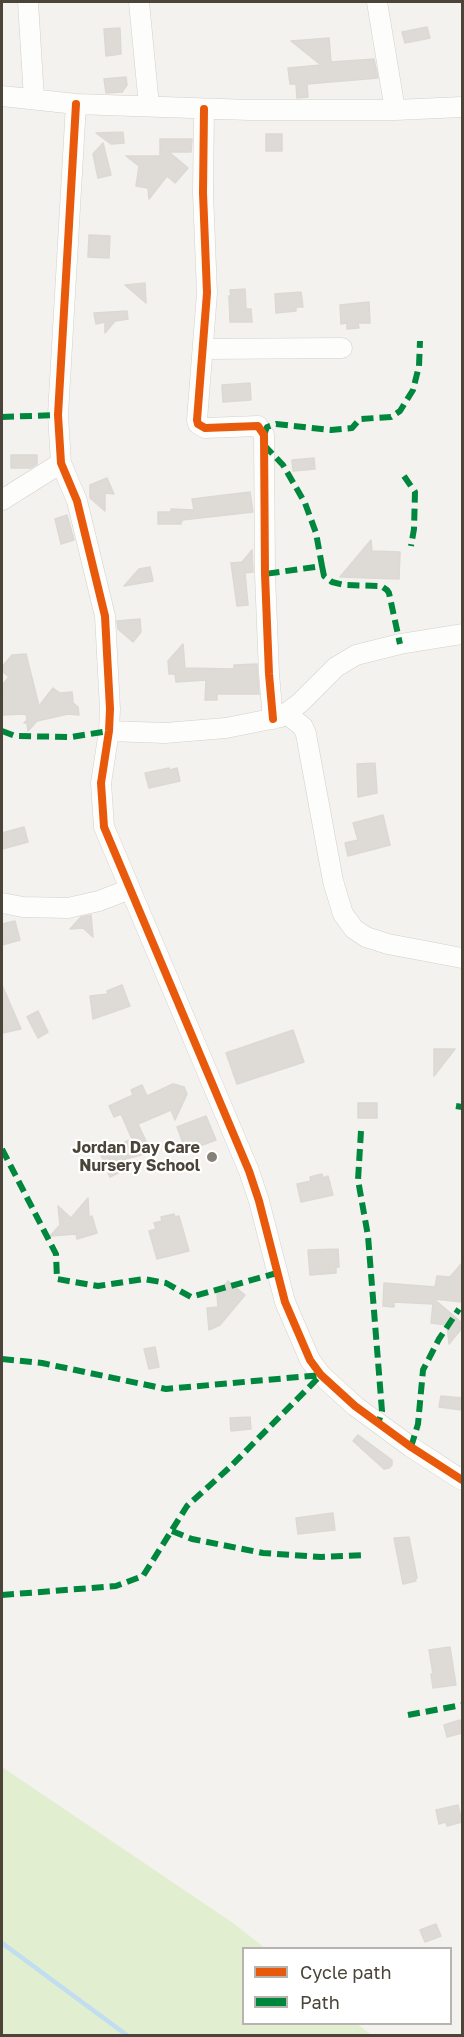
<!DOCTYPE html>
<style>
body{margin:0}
#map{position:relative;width:464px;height:2037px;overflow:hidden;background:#f4f2ee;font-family:"Golos Text",sans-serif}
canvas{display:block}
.frame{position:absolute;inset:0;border:3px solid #4b4439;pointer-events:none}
.legend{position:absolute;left:242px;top:1947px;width:210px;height:78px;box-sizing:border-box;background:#fff;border:2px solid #b7b4b0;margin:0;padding:8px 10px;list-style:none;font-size:18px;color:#4b4439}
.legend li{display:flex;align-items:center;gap:12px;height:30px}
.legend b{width:30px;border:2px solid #b7b4b0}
</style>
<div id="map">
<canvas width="464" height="2037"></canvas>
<div class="frame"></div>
<ul class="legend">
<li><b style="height:8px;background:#e8590c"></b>Cycle path</li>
<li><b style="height:8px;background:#00873e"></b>Path</li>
</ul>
</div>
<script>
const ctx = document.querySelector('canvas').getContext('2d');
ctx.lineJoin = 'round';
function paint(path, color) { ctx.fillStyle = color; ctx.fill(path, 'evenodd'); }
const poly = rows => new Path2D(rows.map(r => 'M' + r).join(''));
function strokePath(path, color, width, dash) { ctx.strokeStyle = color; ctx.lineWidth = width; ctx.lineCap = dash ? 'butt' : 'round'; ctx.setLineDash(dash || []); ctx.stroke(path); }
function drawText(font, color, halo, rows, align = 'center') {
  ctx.font = font + ' "Golos Text",sans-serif'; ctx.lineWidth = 4.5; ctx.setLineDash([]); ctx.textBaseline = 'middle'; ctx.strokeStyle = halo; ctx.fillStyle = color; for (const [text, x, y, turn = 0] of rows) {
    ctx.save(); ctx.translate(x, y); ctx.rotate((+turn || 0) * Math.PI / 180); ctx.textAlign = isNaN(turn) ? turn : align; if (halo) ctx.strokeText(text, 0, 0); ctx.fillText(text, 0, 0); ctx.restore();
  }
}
const green = poly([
 [2,1767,233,1923,265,1948,243,1948,243,2024,357,2024,372,2035,2,2035]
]);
const stream = poly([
 [2,1943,128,2036]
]);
const building = poly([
 [427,27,430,38,405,43,402,32,427,27],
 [120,28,121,54,106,56,104,29,120,28],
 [329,38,331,62,374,59,378,78,307,84,308,97,297,98,296,84,290,84,288,68,321,65,291,41,329,38],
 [126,77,127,85,122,92,106,93,104,79,126,77],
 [123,132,124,143,111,144,96,133,123,132],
 [266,134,282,134,282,151,266,151,266,134],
 [160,139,192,139,191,152,169,152,188,168,175,183,167,176,149,199,148,188,136,186,139,166,126,156,160,156,160,139],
 [103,143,111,175,98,178,93,154,103,143],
 [89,235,110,236,109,258,88,257,89,235],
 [145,283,146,303,125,285,145,283],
 [245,289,246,309,251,309,252,322,230,322,229,296,231,296,230,290,245,289],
 [301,292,303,307,296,307,296,311,276,313,275,294,301,292],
 [369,302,370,323,358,323,359,328,347,329,347,323,341,324,340,305,369,302],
 [127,311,128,319,115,321,105,333,105,322,96,324,94,313,127,311],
 [250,383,251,400,223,402,222,385,250,383],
 [11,455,37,455,37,464,31,468,11,468,11,455],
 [314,458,315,469,293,471,292,460,314,458],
 [107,478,114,494,105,493,105,511,90,498,90,485,107,478],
 [250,492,253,512,182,520,181,524,158,524,158,512,171,512,171,509,194,510,192,499,250,492],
 [67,515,74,540,61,544,55,519,67,515],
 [371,540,372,551,400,552,399,579,340,577,371,540],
 [252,550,253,572,245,573,248,605,237,606,231,563,242,562,252,550],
 [150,567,153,581,124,586,139,569,150,567],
 [140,619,141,632,133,642,118,629,117,621,140,619],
 [183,644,185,668,234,669,234,665,257,664,259,694,217,694,217,700,205,700,206,680,176,682,175,674,169,674,168,661,183,644],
 [26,654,39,706,53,688,60,693,72,692,73,703,78,707,79,715,68,714,37,721,28,731,27,723,24,723,27,720,26,714,2,715,3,684,9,677,2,671,2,667,12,655,26,654],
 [375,763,377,793,358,797,357,764,375,763],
 [169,768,170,770,177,768,180,781,149,788,145,773,169,768],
 [383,815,390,845,348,856,345,843,358,840,353,823,383,815],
 [24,827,28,842,2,849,2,833,24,827],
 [91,915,93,937,83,928,70,929,81,917,91,915],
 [15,921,20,940,2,945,2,924,15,921],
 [2,985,21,1029,2,1033,2,985],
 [122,985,130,1006,93,1019,90,996,108,994,107,991,122,985],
 [38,1011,48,1032,38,1038,27,1017,38,1011],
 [293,1030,304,1062,237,1084,226,1053,293,1030],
 [434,1049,455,1049,434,1076,434,1049],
 [173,1084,184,1087,187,1094,175,1120,171,1110,138,1124,151,1152,116,1162,120,1172,110,1177,100,1153,132,1139,121,1114,114,1117,109,1106,133,1095,131,1090,142,1085,147,1096,173,1084],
 [358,1103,377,1103,377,1118,358,1118,358,1103],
 [206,1116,216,1140,186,1151,177,1127,206,1116],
 [322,1174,323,1178,328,1176,333,1195,301,1202,297,1184,311,1181,310,1177,322,1174],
 [88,1198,89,1217,92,1216,97,1233,77,1239,76,1234,50,1236,60,1225,58,1206,71,1218,88,1198],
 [174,1214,175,1217,179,1216,189,1251,157,1259,149,1231,156,1229,154,1223,162,1221,161,1217,174,1214],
 [338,1249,339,1267,336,1267,336,1273,310,1275,308,1250,338,1249],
 [462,1263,462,1302,434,1299,462,1323,462,1328,449,1344,447,1325,431,1323,433,1304,394,1302,394,1307,383,1306,384,1283,435,1287,437,1276,450,1277,462,1263],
 [228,1281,245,1295,220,1325,209,1330,207,1308,218,1307,217,1294,228,1281],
 [155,1347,159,1367,149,1369,144,1349,155,1347],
 [441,1396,462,1398,462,1410,439,1407,441,1396],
 [250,1417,251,1429,231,1431,230,1418,250,1417],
 [358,1435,392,1460,392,1465,389,1468,384,1469,353,1441,358,1435],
 [333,1513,335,1530,298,1534,296,1518,333,1513],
 [409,1537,417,1578,415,1579,416,1581,403,1584,394,1538,409,1537],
 [450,1647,456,1685,433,1688,431,1674,433,1674,429,1650,450,1647],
 [460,1720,462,1733,447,1737,444,1725,460,1720],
 [458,1805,462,1822,447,1826,446,1822,439,1824,436,1810,458,1805],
 [436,1924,441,1936,425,1942,420,1930,436,1924]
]);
const minor = poly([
 [28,2,34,99],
 [139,2,149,106],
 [377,2,395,110],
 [2,96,76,104,250,110,395,110,462,107],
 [76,104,58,415,61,463,77,501,105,616,110,709,109,731,101,783,104,827,249,1171,259,1201,285,1302,310,1360,321,1375,355,1406,411,1447,462,1480],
 [204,109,203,193,207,293,197,420,198,424,205,428,258,426,264,435,265,574,269,674,273,719],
 [204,349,342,348],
 [2,500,61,463],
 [287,714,303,727,306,734,333,881,343,914,354,929,366,937,388,944,462,958],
 [109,731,165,733,226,728,281,717,300,703,336,667,356,655,400,644,462,634],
 [2,903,23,907,68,908,99,901,130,889]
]);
const quiet = poly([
 [2,417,58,415],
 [264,435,267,427,276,424,331,430,352,428,360,419,391,417,400,411,413,390,419,366,420,341],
 [264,445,283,465,305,503,316,533,322,566,265,574],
 [404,476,415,492,414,529,411,546],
 [322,566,324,576,332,582,344,585,381,586,387,590,389,593,400,644],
 [2,731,15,736,71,737,109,731],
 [456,1106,462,1107],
 [361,1131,358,1180,368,1236,382,1411,378,1424],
 [2,1149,56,1254,57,1279,98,1286,144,1279,166,1283,191,1297,277,1273],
 [2,1359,42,1363,166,1389,321,1375],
 [411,1447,418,1424,423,1370,439,1339,459,1309],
 [172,1531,192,1539,263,1553,321,1557,366,1555],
 [2,1595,116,1586,143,1576,187,1506,229,1468,321,1375],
 [408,1715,462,1705]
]);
const cycleway = poly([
 [76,104,58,415,61,463,77,501,105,616,110,709,109,731,101,783,104,827,249,1171,259,1201,285,1302,310,1360,321,1375,355,1406,411,1447,462,1480],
 [204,109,203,193,207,293,197,420,198,424,205,428,258,426,264,435,265,574,269,674,273,719]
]);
const markers = [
 [212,1157,6,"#868178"]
];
const poiNames = [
 ["Jordan Day Care",200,1148],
 ["Nursery School",200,1166]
];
paint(green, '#e1eecf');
strokePath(stream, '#c0ddf1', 4.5);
paint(building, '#dedbd6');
strokePath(building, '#dcd9d4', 1.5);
strokePath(minor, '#d2d0cb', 21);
strokePath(minor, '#fdfdfc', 20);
strokePath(quiet, '#00873e', 6, [12, 6]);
strokePath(cycleway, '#e8590c', 8);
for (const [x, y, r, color] of markers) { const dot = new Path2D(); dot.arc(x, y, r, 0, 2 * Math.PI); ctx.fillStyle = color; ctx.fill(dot); strokePath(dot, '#fff', 2); }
drawText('bold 16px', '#4b4439', '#fff', poiNames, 'right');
</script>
